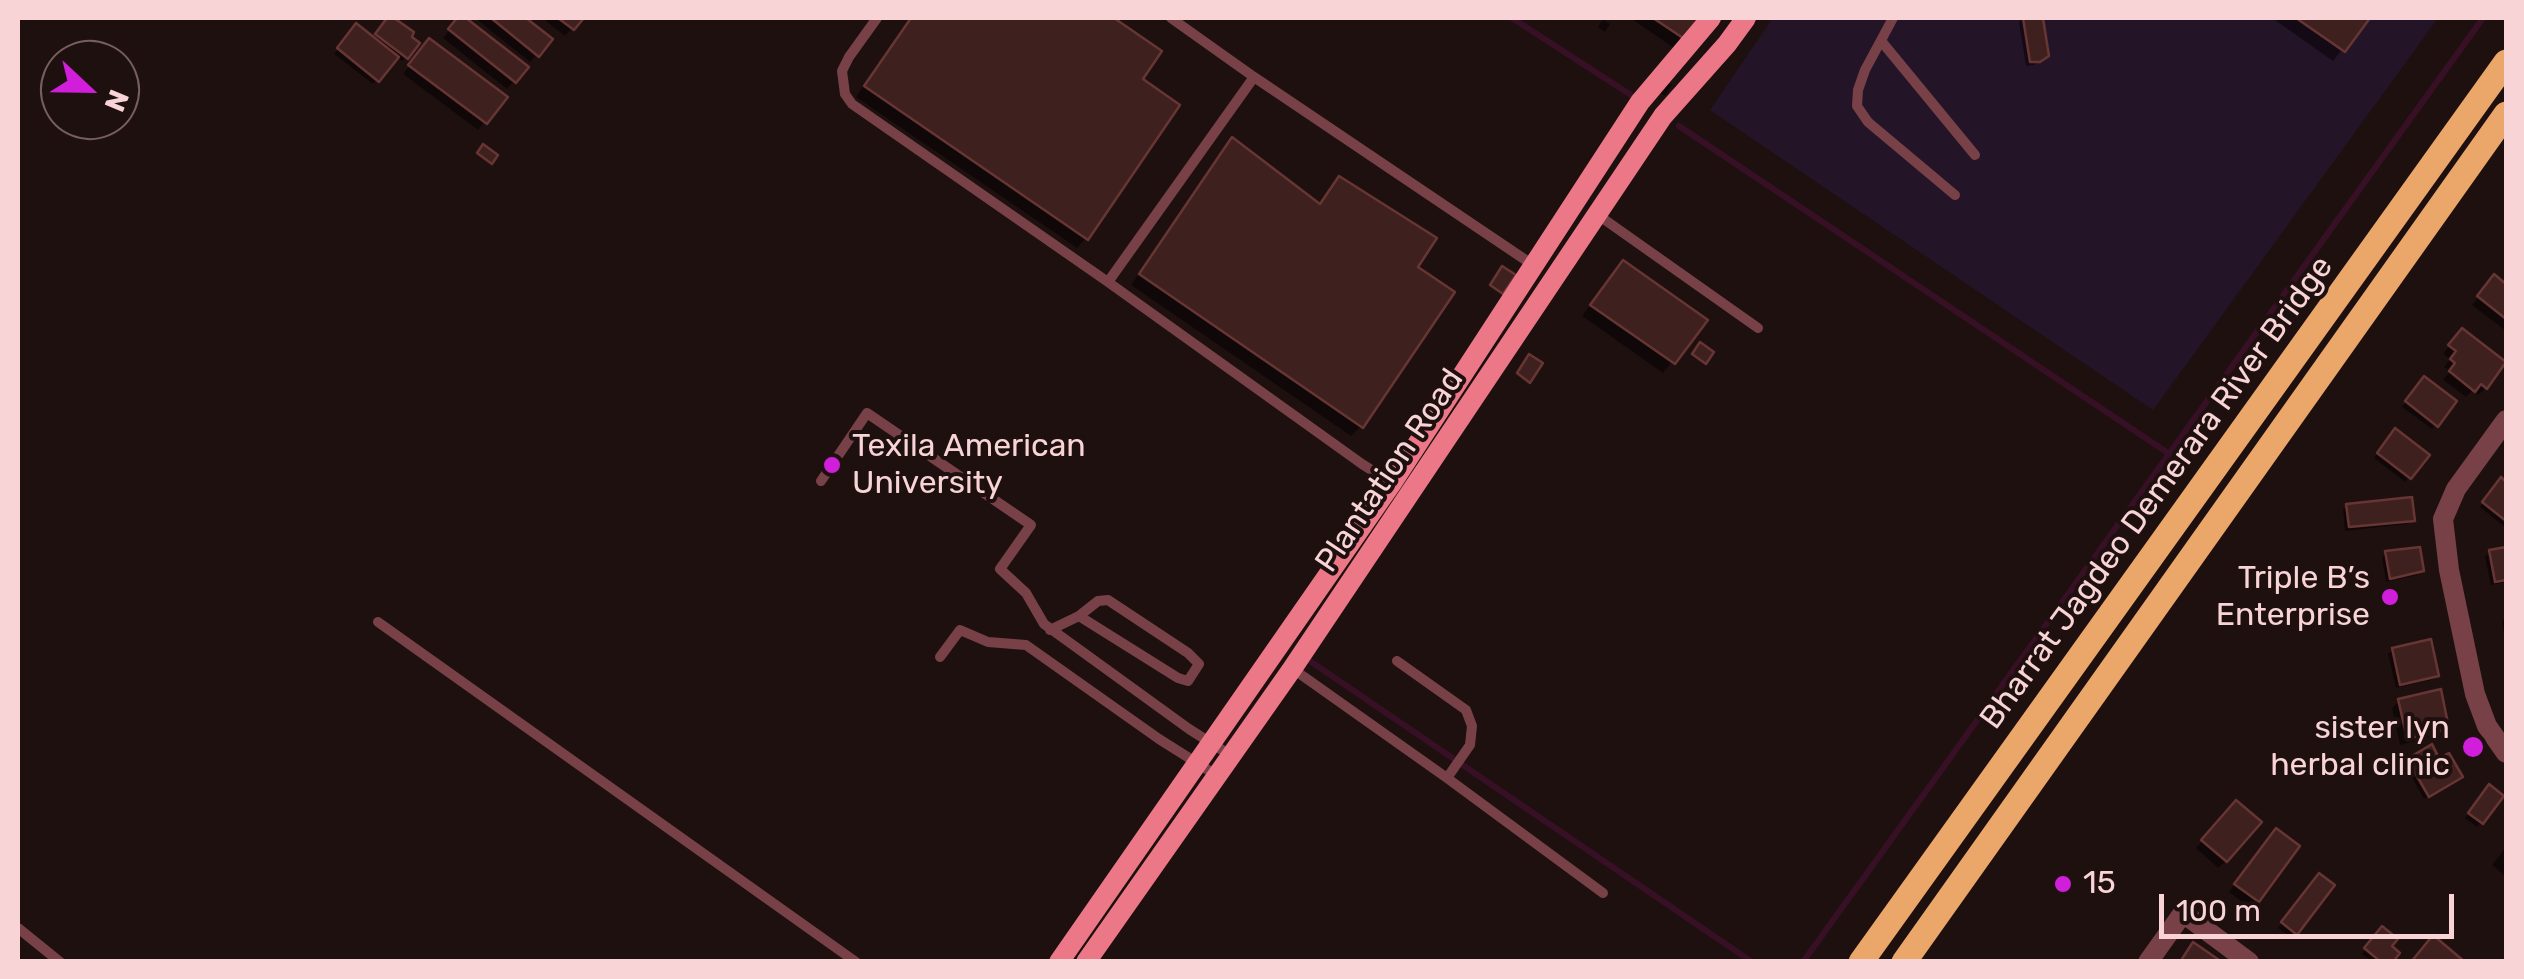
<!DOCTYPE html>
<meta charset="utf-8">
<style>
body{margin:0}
#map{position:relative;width:2524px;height:979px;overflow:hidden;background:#1f1010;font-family:Rubik,sans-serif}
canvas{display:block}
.frame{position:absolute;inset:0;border:20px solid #f9d4d6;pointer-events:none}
.north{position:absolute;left:40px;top:40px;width:100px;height:100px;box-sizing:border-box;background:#1f1010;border:2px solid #765e5f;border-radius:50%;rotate:112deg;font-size:28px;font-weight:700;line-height:40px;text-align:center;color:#f9d4d6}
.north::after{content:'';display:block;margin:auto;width:35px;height:45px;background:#d01edb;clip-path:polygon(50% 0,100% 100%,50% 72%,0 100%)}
.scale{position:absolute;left:2159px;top:894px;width:295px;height:45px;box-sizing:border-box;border:5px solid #f9d4d6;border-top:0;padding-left:12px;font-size:30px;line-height:35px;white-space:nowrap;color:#f9d4d6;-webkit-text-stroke:8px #1f1010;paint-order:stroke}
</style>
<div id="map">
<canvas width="2524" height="979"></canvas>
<div class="frame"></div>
<div class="north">N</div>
<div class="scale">100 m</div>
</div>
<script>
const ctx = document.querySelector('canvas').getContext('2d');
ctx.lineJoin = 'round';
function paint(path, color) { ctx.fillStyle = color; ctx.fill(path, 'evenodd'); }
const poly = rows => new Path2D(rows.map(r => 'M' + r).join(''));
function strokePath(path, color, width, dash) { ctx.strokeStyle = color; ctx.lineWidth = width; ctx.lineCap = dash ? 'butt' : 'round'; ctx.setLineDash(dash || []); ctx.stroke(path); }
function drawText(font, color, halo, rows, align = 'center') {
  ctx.font = font + ' Rubik,sans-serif'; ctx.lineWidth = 8; ctx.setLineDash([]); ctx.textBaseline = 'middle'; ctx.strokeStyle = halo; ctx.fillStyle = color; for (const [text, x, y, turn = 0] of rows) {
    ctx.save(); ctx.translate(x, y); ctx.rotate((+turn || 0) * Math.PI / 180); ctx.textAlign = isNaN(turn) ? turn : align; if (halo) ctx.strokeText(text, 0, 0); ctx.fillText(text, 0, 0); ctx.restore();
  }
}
const green = poly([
 [1773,18,2438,18,2153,410,1710,110]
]);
const shadow = poly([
 [390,18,411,33,406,57,402,61,396,56,373,84,334,54,352,31,372,39],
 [460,18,526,68,507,89,443,38],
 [475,18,522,18,550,40,530,62],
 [542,18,581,18,565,36],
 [910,18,1109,18,1159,51,1140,80,1086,238,1077,248,856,97],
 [1630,18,1698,18,1674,48],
 [2024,18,2040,18,2046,56,2034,65,2026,66,2019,22],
 [2272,18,2367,18,2333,61],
 [1603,19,1610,24,1605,32,1598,27],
 [422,48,504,97,478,130,403,74],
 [1667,82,1672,85,1665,96,1660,93],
 [1232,140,1318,206,1339,179,1414,268,1361,426,1351,436,1131,285,1223,150],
 [1623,263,1704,321,1663,373,1582,316,1613,273],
 [2494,277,2506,287,2506,331,2472,305],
 [2455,338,2486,388,2478,395,2473,390,2466,397,2443,380,2450,371,2444,367,2450,359,2443,354],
 [2420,384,2436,425,2432,429,2402,407],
 [2391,436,2426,455,2405,482,2374,458],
 [2501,481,2506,485,2506,528,2480,507],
 [2347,506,2412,520,2407,524,2345,531,2343,510],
 [2506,549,2506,582,2491,585,2485,557,2490,552],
 [2386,553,2421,570,2417,575,2386,582,2382,558],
 [2506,617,2506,645,2502,622],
 [2393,650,2436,676,2431,680,2396,688,2388,654],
 [2399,701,2447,728,2440,735,2400,745,2392,708],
 [2409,761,2455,781,2424,799,2405,765],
 [2485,792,2481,822,2477,827,2465,818],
 [2229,810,2226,861,2218,868,2196,848],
 [2269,838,2257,900,2250,908,2229,892],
 [2506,847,2506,877,2492,865],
 [2315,880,2295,933,2291,937,2278,928],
 [2378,934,2389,947,2390,962,2372,962,2362,954]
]);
const stream = poly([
 [1512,18,1631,95],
 [1679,126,2168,453],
 [1307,659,1752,962],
 [1803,962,2483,18]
]);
const building = poly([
 [387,18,394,18,414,32,412,37,420,43,408,59,375,34,387,18],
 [457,18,466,18,529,67,516,83,448,29,457,18],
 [491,18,526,18,553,39,539,57,491,18],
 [558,18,584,18,574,30,558,18],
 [911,18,1114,18,1162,51,1143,79,1180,105,1088,240,864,86,911,18],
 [1653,18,1701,18,1686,40,1653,18],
 [2023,18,2043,18,2049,56,2040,62,2030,62,2023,18],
 [2296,18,2370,18,2345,52,2296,18],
 [356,23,399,57,379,82,337,48,356,23],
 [429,38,508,97,487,124,408,65,429,38],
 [1232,137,1320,204,1339,176,1437,238,1418,267,1455,292,1363,428,1139,274,1232,137],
 [483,144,498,155,492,164,477,153,483,144],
 [1623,260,1708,320,1675,364,1590,305,1623,260],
 [1502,266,1516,275,1503,294,1490,285,1502,266],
 [2494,274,2506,284,2506,319,2477,296,2494,274],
 [2462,328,2506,362,2487,389,2481,384,2475,392,2449,371,2455,363,2450,359,2456,351,2448,345,2462,328],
 [1700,342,1714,352,1706,364,1692,354,1700,342],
 [1529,354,1543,363,1530,383,1517,373,1529,354],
 [2424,376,2457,401,2438,427,2405,401,2424,376],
 [2395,428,2430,455,2411,479,2377,453,2395,428],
 [2501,477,2506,482,2506,521,2482,502,2501,477],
 [2412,497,2415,521,2349,527,2346,504,2412,497],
 [2420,547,2424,571,2390,579,2385,551,2420,547],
 [2506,547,2506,580,2495,582,2489,550,2506,547],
 [2431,639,2439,676,2400,685,2392,648,2431,639],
 [2441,689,2449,729,2407,739,2398,699,2441,689],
 [2432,744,2439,758,2449,753,2463,777,2429,797,2407,759,2432,744],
 [2489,784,2504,796,2483,824,2468,813,2489,784],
 [2236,800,2262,822,2227,862,2201,840,2236,800],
 [2276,828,2300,846,2259,902,2234,884,2276,828],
 [2319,873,2335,885,2297,935,2281,922,2319,873],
 [2382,926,2398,939,2392,946,2400,953,2393,962,2381,962,2364,948,2382,926],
 [2433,935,2465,962,2411,962,2433,935],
 [2193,942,2222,962,2180,962,2193,942]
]);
const lane = poly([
 [877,18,849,57,842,71,845,94,852,104,1108,282,1362,464,1392,483],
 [1171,18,1254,77,1533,265],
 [1893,18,1865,70,1858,90,1857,106,1868,122,1955,195],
 [1882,42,1975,155],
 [1598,215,1758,328],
 [1108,282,1254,77],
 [821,481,867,413,1031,525,1000,569,1026,593,1044,624,1189,729,1230,755],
 [378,622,856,962],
 [1050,630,1079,616,1098,601,1108,600,1188,653,1199,664,1188,681,1178,678,1079,616],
 [940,657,960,630,988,642,1026,645,1159,739,1216,775],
 [1397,661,1466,710,1472,726,1470,745,1447,778],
 [1293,669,1447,778,1603,893],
 [18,928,60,962]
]);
const street = poly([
 [2506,420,2456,489,2443,519,2449,570,2475,694,2487,726,2506,753],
 [2148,962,2183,913,2249,962]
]);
const secondary = poly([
 [1059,962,1392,483,1640,102,1711,18],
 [1086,962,1292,669,1663,116,1727,44,1746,18]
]);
const primary = poly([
 [1861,962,2506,62],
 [1904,962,2506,114]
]);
const markers = [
 [832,465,10,"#d01edb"],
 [2390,597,10,"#d01edb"],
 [2473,747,12,"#d01edb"],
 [2063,884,10,"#d01edb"]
];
const poiNames = [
 ["Texila American",852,447],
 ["University",852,484],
 ["Triple B’s",2370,579,"right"],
 ["Enterprise",2370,616,"right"],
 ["sister lyn",2450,729,"right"],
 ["herbal clinic",2450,766,"right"],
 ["15",2083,884]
];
const streetNames = [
 ["Plantation Road",1390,471,-56],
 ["Bharrat Jagdeo Demerara River Bridge",2157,493,-54]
];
paint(green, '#241428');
paint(shadow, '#0007');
strokePath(stream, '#381025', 6);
paint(building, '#3e201e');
strokePath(building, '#673533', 2.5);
strokePath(lane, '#784148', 10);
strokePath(street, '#784148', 20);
strokePath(secondary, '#ec7887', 20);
strokePath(primary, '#eba669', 25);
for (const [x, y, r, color] of markers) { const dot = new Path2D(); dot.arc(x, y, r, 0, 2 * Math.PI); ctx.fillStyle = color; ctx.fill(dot); strokePath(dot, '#1f1010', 4); }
drawText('32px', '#f9d4d6', '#1f1010', poiNames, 'left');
drawText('32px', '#f9d4d6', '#1f1010', streetNames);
</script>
